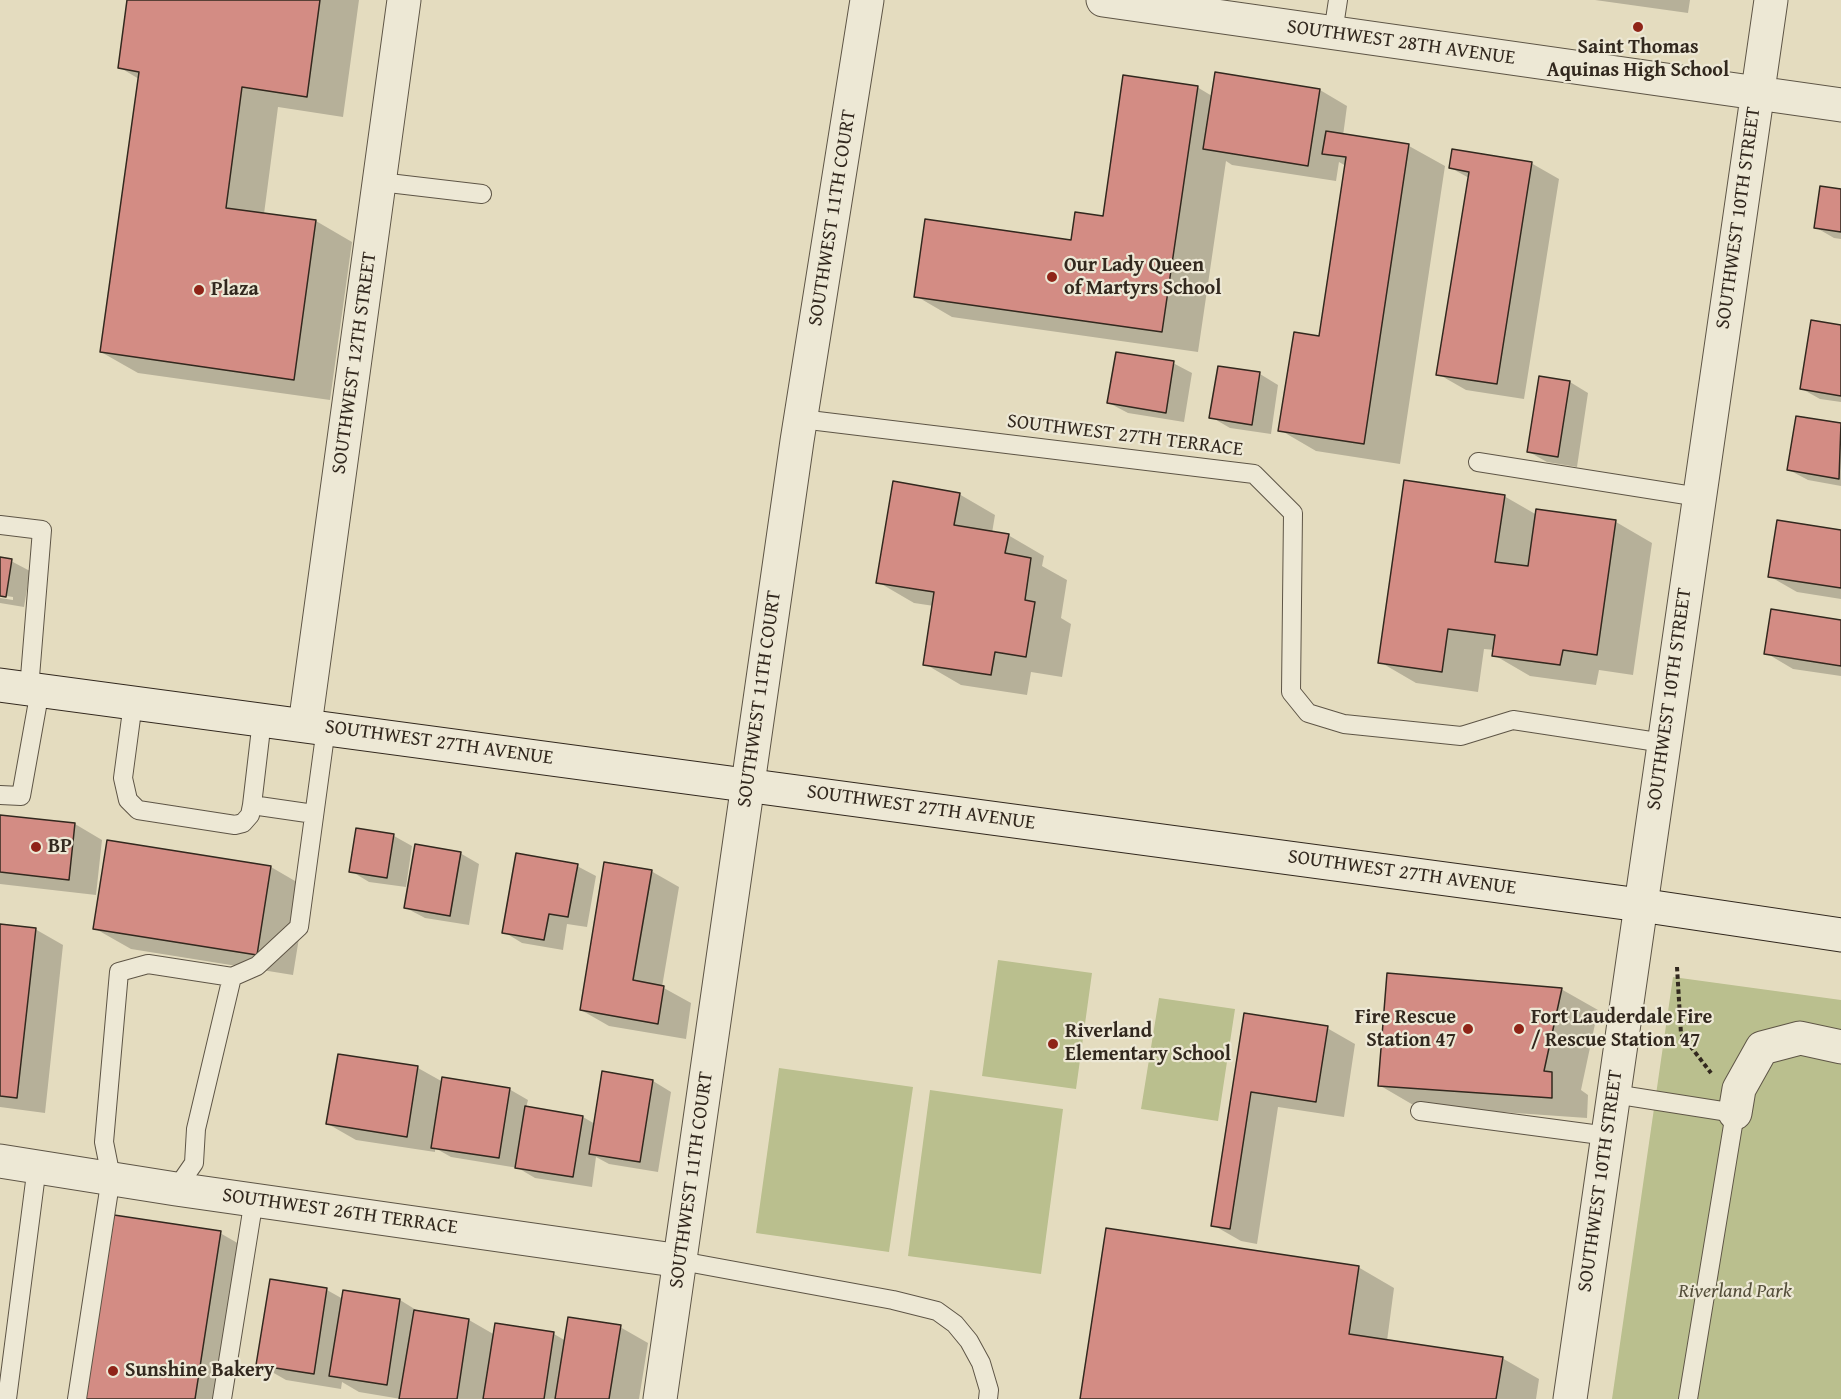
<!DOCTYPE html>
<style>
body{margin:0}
canvas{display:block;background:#e4dcbf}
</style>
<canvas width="1841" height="1399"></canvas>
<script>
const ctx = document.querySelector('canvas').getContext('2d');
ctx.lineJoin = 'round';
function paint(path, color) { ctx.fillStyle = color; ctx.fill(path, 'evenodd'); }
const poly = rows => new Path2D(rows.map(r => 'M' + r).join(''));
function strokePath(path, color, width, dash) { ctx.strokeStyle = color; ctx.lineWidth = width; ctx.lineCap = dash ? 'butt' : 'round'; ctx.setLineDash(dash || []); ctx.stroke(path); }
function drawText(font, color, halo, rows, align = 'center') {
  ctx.font = font + ' "Gentium Book Plus",serif'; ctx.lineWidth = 4.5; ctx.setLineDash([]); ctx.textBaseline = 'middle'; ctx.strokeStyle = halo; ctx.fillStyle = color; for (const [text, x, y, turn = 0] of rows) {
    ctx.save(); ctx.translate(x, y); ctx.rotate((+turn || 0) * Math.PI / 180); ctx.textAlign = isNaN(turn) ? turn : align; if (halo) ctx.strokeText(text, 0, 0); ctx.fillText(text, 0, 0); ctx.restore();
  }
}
const green = poly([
 [998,960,1092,973,1076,1089,982,1076],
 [1673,977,1841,1000,1841,1399,1612,1399],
 [1159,998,1235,1009,1218,1121,1141,1109],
 [779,1068,913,1087,889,1252,756,1233],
 [930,1090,1063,1109,1041,1274,908,1256]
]);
const shadow = poly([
 [129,0,359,0,343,117,278,107,264,214,316,221,352,242,330,400,138,373,101,352,139,79,119,67],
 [1595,0,1690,0,1688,13],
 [1216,74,1320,90,1347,106,1343,136,1409,146,1445,166,1400,464,1316,451,1280,430,1320,337,1346,166,1339,162,1336,181,1232,165,1226,161,1198,352,952,317,916,296,1072,241,1104,218,1197,87,1212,96],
 [1531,163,1559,179,1524,399,1466,390,1438,374,1469,178,1451,168],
 [1841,190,1841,239,1834,238,1815,227],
 [1841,326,1841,402,1820,399,1802,389],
 [1173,363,1192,373,1184,422,1128,413,1109,403],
 [1219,367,1260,374,1278,385,1271,434,1230,428,1211,417],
 [1570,382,1588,393,1577,467,1547,462,1529,452],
 [1797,417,1841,424,1841,486,1808,480,1789,470],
 [959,494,995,515,992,533,1008,535,1044,556,1042,566,1067,580,1061,618,1071,624,1062,677,1031,672,1027,695,961,685,925,664,934,606,914,603,878,582],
 [1504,496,1537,515,1537,510,1616,522,1652,543,1633,675,1599,670,1596,685,1530,676,1494,655,1495,650,1484,649,1478,692,1416,683,1380,662],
 [1841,532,1841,599,1797,592,1769,576],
 [0,559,11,561,30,571,24,607,0,603,0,598,13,600,13,597,0,595],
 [1841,622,1841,676,1793,669,1766,653],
 [0,816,75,824,102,840,96,895,0,884],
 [394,836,412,846,406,887,369,882,351,871],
 [108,842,271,867,307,888,293,975,131,949,94,928],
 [460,853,479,864,469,925,425,918,406,908],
 [577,866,596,876,587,927,567,924,563,950,522,943,504,932],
 [651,871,679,887,662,987,691,1003,686,1039,609,1026,581,1010],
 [0,925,35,929,63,945,45,1113,0,1107],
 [1561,989,1598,1010,1581,1090,1588,1095,1587,1118,1415,1106,1379,1085],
 [1246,1015,1327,1028,1355,1044,1344,1117,1278,1107,1257,1244,1241,1241,1213,1225],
 [339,1055,418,1068,443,1082,509,1089,528,1100,526,1108,583,1117,595,1124,653,1081,671,1092,658,1172,609,1164,596,1157,592,1187,535,1178,518,1168,451,1157,435,1148,435,1152,356,1140,328,1124],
 [220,1233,248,1249,225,1399,87,1399],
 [1358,1267,1394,1288,1387,1341,1502,1358,1539,1379,1536,1399,1082,1399],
 [327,1290,343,1299,344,1292,400,1300,421,1313,469,1320,495,1335,554,1334,566,1341,620,1327,648,1343,639,1399,401,1399,359,1392,342,1382,341,1389,286,1380,258,1364]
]);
const building = poly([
 [127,0,320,0,307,97,242,87,226,208,316,220,294,380,100,352,139,72,118,68,127,0],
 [1215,72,1320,89,1308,166,1203,149,1215,72],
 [1123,75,1198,86,1162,332,914,297,925,219,1071,240,1075,212,1103,216,1123,75],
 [1326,131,1409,144,1364,444,1278,431,1294,332,1319,336,1346,157,1322,154,1326,131],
 [1452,149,1532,162,1497,384,1436,375,1469,172,1449,168,1452,149],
 [1820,186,1841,189,1841,232,1814,228,1820,186],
 [1811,320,1841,325,1841,396,1800,389,1811,320],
 [1116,352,1174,361,1166,413,1107,403,1116,352],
 [1218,366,1260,372,1252,425,1209,418,1218,366],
 [1539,376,1570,381,1558,457,1527,452,1539,376],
 [1796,416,1841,423,1839,479,1787,470,1796,416],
 [1404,480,1505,495,1495,562,1528,566,1536,509,1616,520,1597,655,1563,650,1560,665,1492,656,1495,635,1448,629,1442,672,1378,663,1404,480],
 [893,481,960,493,954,525,1009,534,1005,553,1031,558,1025,600,1035,602,1026,657,995,652,991,675,923,665,934,592,876,583,893,481],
 [1777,520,1841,530,1841,588,1768,577,1777,520],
 [0,557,12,559,6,597,0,596,0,557],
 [1771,609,1841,620,1841,666,1764,654,1771,609],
 [0,815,75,823,69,880,0,872,0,815],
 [356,828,394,834,387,878,349,872,356,828],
 [107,840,271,866,257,955,93,929,107,840],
 [415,844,461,852,450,916,404,908,415,844],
 [516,853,578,864,568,917,549,914,544,940,502,933,516,853],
 [604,862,652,870,633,980,664,986,658,1024,580,1010,604,862],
 [0,924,36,928,17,1098,0,1096,0,924],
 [1387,973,1562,988,1544,1071,1552,1072,1552,1098,1378,1086,1387,973],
 [1244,1013,1328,1026,1316,1102,1251,1092,1230,1229,1211,1226,1244,1013],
 [338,1054,418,1066,407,1137,326,1124,338,1054],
 [602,1071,653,1080,640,1162,589,1154,602,1071],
 [442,1077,510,1088,499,1158,431,1148,442,1077],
 [525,1106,583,1116,573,1177,515,1168,525,1106],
 [114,1215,221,1231,195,1399,85,1399,114,1215],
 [1106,1228,1359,1266,1349,1334,1503,1357,1496,1399,1080,1399,1106,1228],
 [270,1279,327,1288,314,1374,256,1365,270,1279],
 [343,1290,400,1299,387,1385,329,1376,343,1290],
 [414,1310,469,1319,457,1399,399,1399,414,1310],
 [568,1317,621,1325,609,1399,555,1399,568,1317],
 [495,1323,554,1332,544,1399,483,1399,495,1323]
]);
const path = poly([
 [1677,967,1681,1034,1711,1073]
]);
const lane = poly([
 [1333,33,1338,0],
 [380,182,482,194],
 [801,419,1254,474,1293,513,1291,692,1308,713,1344,724,1461,736,1513,720,1664,743],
 [1478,462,1699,497],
 [0,525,42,530,29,689],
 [133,703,123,778,128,800,138,810,235,825,243,823,250,815,252,805,262,720],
 [0,795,21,796,40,690],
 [252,805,314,814],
 [232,977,257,966,299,927,326,728],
 [1614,1094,1735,1113,1688,1399],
 [1420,1111,1608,1136],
 [681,1261,893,1300,937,1311,955,1324,969,1341,981,1363,989,1390,988,1399],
 [7,1399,37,1166],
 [77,1399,111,1177,104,1142,119,972,148,964,232,977,196,1129,194,1163,176,1189],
 [222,1399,254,1199]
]);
const street = poly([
 [1103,0,1841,105],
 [305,725,404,0],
 [1735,1113,1739,1089,1762,1048,1800,1038,1841,1047],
 [0,1161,176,1189,681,1261],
 [660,1399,797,441,867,0],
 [1570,1399,1771,0]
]);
const secondary = poly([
 [0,685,1640,905,1841,935]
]);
const markers = [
 [1638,27,6,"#8f2418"],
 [1052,277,6,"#8f2418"],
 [199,290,6,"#8f2418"],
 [36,847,6,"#8f2418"],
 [1468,1029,6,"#8f2418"],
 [1519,1029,6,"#8f2418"],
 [1053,1044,6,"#8f2418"],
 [113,1371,6,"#8f2418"]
];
const streetNames = [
 ["SOUTHWEST 28TH AVENUE",1401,43,8],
 ["SOUTHWEST 11TH COURT",833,218,-81],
 ["SOUTHWEST 10TH STREET",1739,218,-82],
 ["SOUTHWEST 12TH STREET",355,363,-82],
 ["SOUTHWEST 27TH TERRACE",1125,436,7],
 ["SOUTHWEST 11TH COURT",760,699,-82],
 ["SOUTHWEST 10TH STREET",1670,699,-82],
 ["SOUTHWEST 27TH AVENUE",439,743,8],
 ["SOUTHWEST 27TH AVENUE",921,808,8],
 ["SOUTHWEST 27TH AVENUE",1402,873,8],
 ["SOUTHWEST 11TH COURT",692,1180,-82],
 ["SOUTHWEST 10TH STREET",1601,1181,-82],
 ["SOUTHWEST 26TH TERRACE",340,1212,8]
];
const poiNames = [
 ["Saint Thomas",1638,48,"center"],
 ["Aquinas High School",1638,71,"center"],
 ["Our Lady Queen",1064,266],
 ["of Martyrs School",1064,289],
 ["Plaza",211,290],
 ["BP",48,847],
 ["Fire Rescue",1456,1018,"right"],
 ["Station 47",1456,1041,"right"],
 ["Fort Lauderdale Fire",1531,1018],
 ["/ Rescue Station 47",1531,1041],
 ["Riverland",1065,1032],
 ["Elementary School",1065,1055],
 ["Sunshine Bakery",125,1371]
];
const parkNames = [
 ["Riverland Park",1735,1292]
];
paint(green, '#babf8e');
paint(shadow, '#0003');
paint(building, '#d38c84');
strokePath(building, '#32281e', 1.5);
strokePath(lane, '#5e5546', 20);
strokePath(street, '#5e5546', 35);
strokePath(secondary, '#32281e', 35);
strokePath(path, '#32281e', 4, [4.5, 3]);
strokePath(lane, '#ede8d5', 18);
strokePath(street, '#ede8d5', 33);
strokePath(secondary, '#ede8d5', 33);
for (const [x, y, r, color] of markers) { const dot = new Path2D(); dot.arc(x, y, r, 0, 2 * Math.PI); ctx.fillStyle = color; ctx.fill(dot); strokePath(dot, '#ede8d5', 2); }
drawText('20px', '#32281e', '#ede8d5', streetNames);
drawText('bold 20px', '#32281e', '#ede8d5', poiNames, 'left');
drawText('italic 20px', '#544e3a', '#ede8d5', parkNames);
</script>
